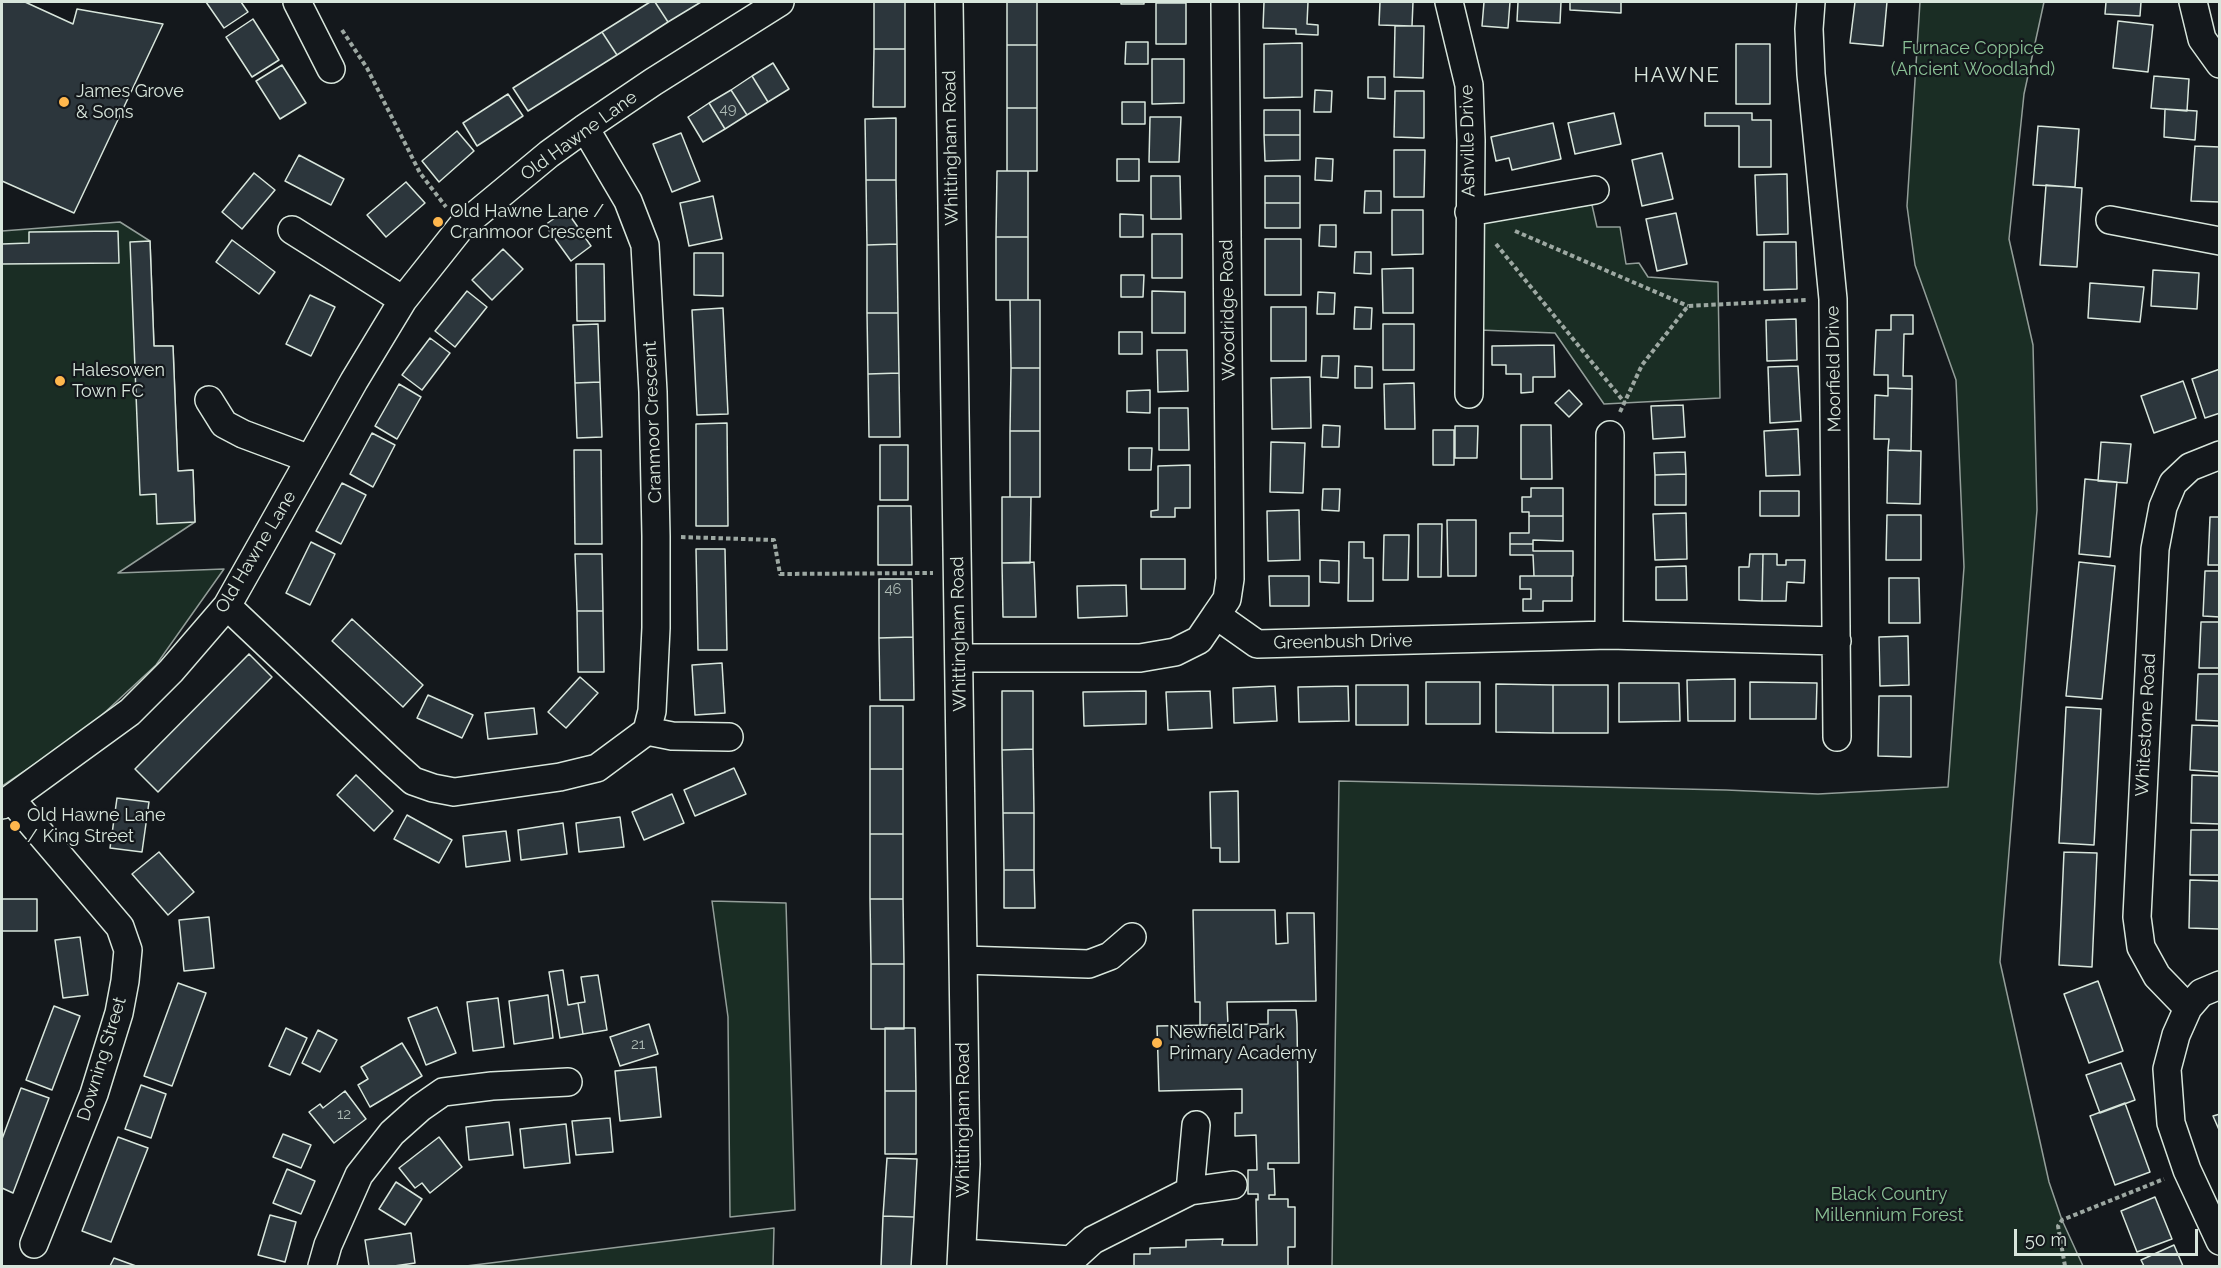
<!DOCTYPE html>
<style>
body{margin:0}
#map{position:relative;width:2221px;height:1268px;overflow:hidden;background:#14181c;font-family:Raleway,sans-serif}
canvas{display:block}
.frame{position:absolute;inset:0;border:3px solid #d8e6dc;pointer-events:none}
.scale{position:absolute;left:2014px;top:1229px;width:184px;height:27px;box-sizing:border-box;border:3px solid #d8e6dc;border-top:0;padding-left:8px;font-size:18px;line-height:21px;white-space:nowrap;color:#d8e6dc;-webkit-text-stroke:4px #14181c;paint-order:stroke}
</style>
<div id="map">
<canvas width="2221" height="1268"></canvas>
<div class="frame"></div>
<div class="scale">50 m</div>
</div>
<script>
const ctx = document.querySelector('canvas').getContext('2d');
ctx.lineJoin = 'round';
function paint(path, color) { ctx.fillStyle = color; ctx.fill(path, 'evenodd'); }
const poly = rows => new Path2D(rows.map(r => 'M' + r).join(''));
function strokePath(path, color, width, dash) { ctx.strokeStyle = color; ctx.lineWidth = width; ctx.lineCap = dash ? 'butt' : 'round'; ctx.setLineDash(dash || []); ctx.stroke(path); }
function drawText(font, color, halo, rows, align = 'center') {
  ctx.font = font + ' Raleway,sans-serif'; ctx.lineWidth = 4.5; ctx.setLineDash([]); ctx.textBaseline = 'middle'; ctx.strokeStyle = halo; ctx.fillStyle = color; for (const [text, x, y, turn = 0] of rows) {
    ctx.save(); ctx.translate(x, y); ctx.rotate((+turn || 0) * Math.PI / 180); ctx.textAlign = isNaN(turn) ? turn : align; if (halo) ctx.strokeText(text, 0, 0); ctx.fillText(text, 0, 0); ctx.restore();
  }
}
const green = poly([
 [1920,2,2044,2,2024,94,2009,239,2033,345,2037,510,2000,962,2049,1182,2062,1220,2083,1266,1332,1266,1339,781,1726,790,1818,794,1948,787,1964,567,1956,380,1915,265,1907,206,1920,2],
 [1592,205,1597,227,1620,227,1626,264,1639,263,1648,277,1718,282,1720,398,1604,404,1555,333,1479,330,1484,214,1592,205],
 [120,222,150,241,154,346,173,346,178,471,193,470,195,522,118,573,224,569,156,665,88,728,2,786,2,231,120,222],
 [712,901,786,903,795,1210,730,1217,728,1017,712,901],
 [774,1228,773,1266,466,1266,774,1228]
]);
const building = poly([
 [2,2,25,2,73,24,77,9,163,24,74,213,2,181,2,2],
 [206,2,241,2,248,12,224,28,206,2],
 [650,2,655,2,668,22,617,55,602,32,650,2],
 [655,2,701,2,668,22,655,2],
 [874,2,905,2,905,49,874,49,874,2],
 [1007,2,1037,2,1037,45,1007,45,1007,2],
 [1121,2,1144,2,1144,4,1121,4,1121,2],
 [1264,2,1308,2,1307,24,1318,25,1318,35,1296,34,1296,29,1263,28,1264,2],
 [1380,2,1413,2,1412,26,1379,25,1380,2],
 [1484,2,1510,2,1508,28,1482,26,1484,2],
 [1518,2,1561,2,1560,23,1517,21,1518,2],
 [1570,2,1621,2,1621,13,1570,10,1570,2],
 [1855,2,1887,2,1883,46,1850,43,1855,2],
 [2106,2,2141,2,2140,16,2105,14,2106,2],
 [1156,3,1186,3,1186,44,1156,44,1156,3],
 [253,19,279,60,252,77,226,37,253,19],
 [2118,21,2153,25,2148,72,2113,68,2118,21],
 [1395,26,1424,26,1423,78,1394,77,1395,26],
 [602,32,617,55,528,111,513,88,602,32],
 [1126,42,1148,42,1148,64,1125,64,1126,42],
 [1302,43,1302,97,1264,98,1264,44,1302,43],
 [1736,44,1770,44,1770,104,1736,104,1736,44],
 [1007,45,1037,45,1037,108,1007,108,1007,45],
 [874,49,905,49,905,107,873,107,874,49],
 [1152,59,1184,59,1184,103,1152,104,1152,59],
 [773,63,789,89,768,102,752,76,773,63],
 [282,65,306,103,280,119,256,81,282,65],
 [752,76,768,102,747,115,731,90,752,76],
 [2154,76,2189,79,2187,111,2151,108,2154,76],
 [1368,77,1385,77,1385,99,1368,98,1368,77],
 [731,90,747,115,725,129,709,103,731,90],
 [1315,90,1332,91,1331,112,1314,112,1315,90],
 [1395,91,1424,91,1424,138,1394,137,1395,91],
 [508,94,523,116,477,146,463,123,508,94],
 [1122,102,1145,102,1145,124,1122,124,1122,102],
 [709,103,725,129,703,142,688,117,709,103],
 [1007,108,1037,108,1037,171,1007,171,1007,108],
 [2165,109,2197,111,2195,140,2164,137,2165,109],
 [1264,110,1300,110,1300,135,1264,135,1264,110],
 [1614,113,1621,144,1575,154,1568,123,1614,113],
 [1705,113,1752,113,1752,120,1771,120,1771,167,1739,167,1739,126,1705,126,1705,113],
 [1150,117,1181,117,1179,162,1149,162,1150,117],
 [896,118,896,180,866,180,865,119,896,118],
 [1553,123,1561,159,1512,170,1509,158,1496,161,1491,137,1553,123],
 [2038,126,2079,129,2075,187,2033,185,2038,126],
 [457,131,474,151,439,182,422,161,457,131],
 [681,133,700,181,672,192,653,144,681,133],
 [1264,135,1300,135,1300,160,1265,161,1264,135],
 [2195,146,2220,147,2220,202,2191,201,2195,146],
 [1394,150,1425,150,1424,197,1394,197,1394,150],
 [1662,153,1673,199,1642,206,1632,160,1662,153],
 [299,155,344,179,331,205,285,181,299,155],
 [1316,158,1333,159,1332,181,1315,180,1316,158],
 [1117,159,1139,159,1139,181,1117,181,1117,159],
 [997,171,1028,171,1028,237,996,237,997,171],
 [254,173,275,190,242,229,222,212,254,173],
 [1787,174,1788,234,1757,235,1755,175,1787,174],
 [1151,176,1180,176,1181,219,1151,219,1151,176],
 [1265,176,1300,176,1300,203,1265,203,1265,176],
 [866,180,896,180,897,244,867,245,866,180],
 [406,182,425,203,386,237,367,215,406,182],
 [2046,185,2082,188,2077,267,2040,265,2046,185],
 [1365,191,1381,191,1381,213,1364,213,1365,191],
 [713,196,722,239,689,246,680,203,713,196],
 [1265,203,1300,203,1300,228,1265,228,1265,203],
 [566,210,591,246,571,261,545,225,566,210],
 [1392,210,1423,210,1423,254,1392,255,1392,210],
 [1676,213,1687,264,1657,271,1646,219,1676,213],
 [1120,214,1143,215,1143,237,1120,237,1120,214],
 [1320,225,1336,225,1336,247,1319,246,1320,225],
 [118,231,119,263,2,264,2,244,29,243,29,232,118,231],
 [1152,234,1182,234,1182,278,1152,278,1152,234],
 [996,237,1028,237,1028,300,996,300,996,237],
 [1265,239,1301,239,1301,295,1265,295,1265,239],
 [232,240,275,272,259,294,216,262,232,240],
 [150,241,154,346,173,346,178,471,193,470,195,522,157,524,156,494,140,495,130,242,150,241],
 [1764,242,1796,242,1797,289,1764,290,1764,242],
 [897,244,898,313,867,313,867,245,897,244],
 [503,249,523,269,492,300,472,280,503,249],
 [1355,252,1371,252,1371,274,1354,273,1355,252],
 [694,253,723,253,723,296,694,295,694,253],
 [576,264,604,264,605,321,577,321,576,264],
 [1413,268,1413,313,1383,313,1382,269,1413,268],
 [2153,270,2199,273,2197,309,2151,306,2153,270],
 [1121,275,1144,275,1143,297,1121,297,1121,275],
 [2090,283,2144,287,2140,322,2088,318,2090,283],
 [467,291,487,307,455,347,435,331,467,291],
 [1152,291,1185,292,1185,333,1152,333,1152,291],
 [1318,292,1335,293,1334,314,1317,314,1318,292],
 [310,295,335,307,311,356,286,344,310,295],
 [1010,300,1040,300,1040,368,1011,368,1010,300],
 [1271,307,1306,307,1306,361,1271,361,1271,307],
 [1355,307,1372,308,1371,329,1354,329,1355,307],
 [723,308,728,414,697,415,692,310,723,308],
 [867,313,898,313,899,373,868,374,867,313],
 [1891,315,1913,315,1913,334,1904,334,1903,376,1912,376,1912,389,1888,388,1888,375,1874,375,1876,330,1891,330,1891,315],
 [1796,319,1797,360,1767,361,1766,320,1796,319],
 [598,324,600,382,575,383,573,325,598,324],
 [1383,324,1414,324,1414,370,1383,370,1383,324],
 [1119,332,1142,332,1142,354,1119,354,1119,332],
 [430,338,450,353,422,390,402,375,430,338],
 [1554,345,1555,377,1533,377,1533,392,1521,393,1521,374,1506,374,1506,365,1492,365,1492,346,1554,345],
 [1157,350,1187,350,1188,391,1158,392,1157,350],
 [1322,356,1339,356,1338,378,1321,377,1322,356],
 [1355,366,1372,367,1372,388,1355,388,1355,366],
 [1798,366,1801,421,1770,423,1768,367,1798,366],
 [1011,368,1040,368,1040,431,1010,431,1011,368],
 [2220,369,2220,413,2205,418,2192,379,2220,369],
 [899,373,900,437,869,437,868,374,899,373],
 [1310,377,1311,428,1272,429,1271,378,1310,377],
 [2183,381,2196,418,2154,433,2141,396,2183,381],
 [600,382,602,437,577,438,575,383,600,382],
 [1414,383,1415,429,1385,429,1384,384,1414,383],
 [399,384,421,397,397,439,375,426,399,384],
 [1888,388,1912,389,1911,451,1888,450,1889,439,1874,439,1875,395,1888,396,1888,388],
 [1150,390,1150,413,1127,412,1127,391,1150,390],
 [1569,390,1582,404,1569,417,1555,403,1569,390],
 [1683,405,1685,437,1653,439,1651,406,1683,405],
 [1159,408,1188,408,1189,450,1159,450,1159,408],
 [727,423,728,526,696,526,696,424,727,423],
 [1323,425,1340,426,1339,447,1322,447,1323,425],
 [1521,425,1551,425,1552,479,1521,479,1521,425],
 [1455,426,1478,426,1477,458,1455,458,1455,426],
 [1798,429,1800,475,1766,476,1764,431,1798,429],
 [1433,430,1454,430,1454,465,1433,465,1433,430],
 [1010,431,1040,431,1040,497,1010,497,1010,431],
 [372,433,395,445,373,487,350,474,372,433],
 [1271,442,1305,443,1303,493,1270,492,1271,442],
 [2101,442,2131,444,2127,483,2098,481,2101,442],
 [880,445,908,445,908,500,880,500,880,445],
 [1129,448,1152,448,1151,470,1129,470,1129,448],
 [574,450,601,450,602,544,575,544,574,450],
 [1888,450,1921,451,1920,504,1887,503,1888,450],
 [1685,452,1686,474,1655,475,1654,453,1685,452],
 [1190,465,1190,508,1175,508,1175,517,1151,517,1151,511,1158,510,1158,466,1190,465],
 [1686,474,1686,505,1655,505,1655,475,1686,474],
 [2085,479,2117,482,2110,557,2079,554,2085,479],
 [342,483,366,495,341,544,316,531,342,483],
 [1531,488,1563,488,1563,516,1529,516,1529,512,1522,512,1522,497,1531,497,1531,488],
 [1323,489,1340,489,1339,511,1322,510,1323,489],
 [1760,491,1799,491,1799,516,1760,516,1760,491],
 [1002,497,1031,497,1030,563,1002,563,1002,497],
 [878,506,911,506,912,565,878,565,878,506],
 [1299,510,1300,560,1268,561,1267,511,1299,510],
 [1686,513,1687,559,1655,560,1653,514,1686,513],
 [1887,515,1921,515,1921,560,1886,560,1887,515],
 [1529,516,1563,516,1563,541,1533,540,1533,544,1510,544,1510,533,1529,533,1529,516],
 [2210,517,2220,517,2220,565,2208,565,2210,517],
 [1447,520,1476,520,1476,576,1448,576,1447,520],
 [1418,524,1442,524,1441,577,1418,577,1418,524],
 [1384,535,1409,535,1408,580,1383,580,1384,535],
 [311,542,335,554,310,605,286,593,311,542],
 [1349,542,1364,542,1364,558,1373,558,1373,601,1348,601,1349,542],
 [1510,544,1533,544,1533,551,1573,551,1573,576,1534,576,1533,555,1510,555,1510,544],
 [696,549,725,549,727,650,698,650,696,549],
 [575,554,602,554,603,611,577,611,575,554],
 [1750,554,1763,554,1762,601,1739,600,1739,567,1749,567,1750,554],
 [1763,554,1777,554,1777,565,1786,565,1786,560,1805,560,1804,583,1787,582,1786,601,1762,601,1763,554],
 [1141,559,1185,559,1185,589,1141,589,1141,559],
 [1320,560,1339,561,1339,583,1320,582,1320,560],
 [1034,562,1036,617,1003,617,1002,563,1034,562],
 [2079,562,2115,566,2102,699,2066,696,2079,562],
 [1686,566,1687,600,1656,600,1656,567,1686,566],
 [2205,571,2220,571,2220,617,2203,616,2205,571],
 [1269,576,1309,576,1309,606,1270,606,1269,576],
 [1520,576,1572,576,1572,601,1543,601,1543,611,1523,611,1523,599,1531,599,1531,589,1520,589,1520,576],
 [1889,578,1919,578,1920,623,1889,623,1889,578],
 [879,579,912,579,913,637,879,638,879,579],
 [1126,585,1127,616,1078,618,1077,586,1126,585],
 [577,611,603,611,604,672,578,672,577,611],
 [352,619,423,685,403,707,332,641,352,619],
 [2201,622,2220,622,2220,668,2199,668,2201,622],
 [1908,636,1909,685,1880,686,1879,637,1908,636],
 [913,637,914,700,880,700,879,638,913,637],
 [249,654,272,677,158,792,135,769,249,654],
 [722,663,725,713,695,715,692,665,722,663],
 [2198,674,2220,674,2220,721,2196,720,2198,674],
 [580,677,598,693,566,728,548,712,580,677],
 [1735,679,1735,721,1688,721,1687,680,1735,679],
 [1426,682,1480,682,1480,724,1426,724,1426,682],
 [1750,682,1817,683,1816,719,1750,719,1750,682],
 [1619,683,1679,683,1680,721,1619,722,1619,683],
 [1496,684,1553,685,1553,733,1496,732,1496,684],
 [1356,685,1408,685,1408,725,1356,725,1356,685],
 [1553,685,1608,685,1608,733,1553,733,1553,685],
 [1275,686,1277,721,1234,723,1233,688,1275,686],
 [1348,686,1349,721,1299,722,1298,687,1348,686],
 [1002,691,1033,691,1033,749,1002,750,1002,691],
 [1146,691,1146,724,1084,726,1083,692,1146,691],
 [1210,691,1212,728,1168,730,1166,692,1210,691],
 [428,695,473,715,462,738,417,718,428,695],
 [1879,696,1911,696,1911,757,1878,756,1879,696],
 [870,706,903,706,903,769,870,769,870,706],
 [2066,707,2101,709,2094,845,2059,843,2066,707],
 [534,708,537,734,488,739,485,713,534,708],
 [2192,725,2220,726,2220,772,2190,770,2192,725],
 [1033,749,1034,813,1003,813,1002,750,1033,749],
 [734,768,746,794,695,816,684,790,734,768],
 [870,769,903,769,903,834,870,834,870,769],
 [356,775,393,811,374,831,337,795,356,775],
 [2192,775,2220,776,2220,824,2191,823,2192,775],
 [1238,791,1239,862,1220,862,1220,848,1211,848,1210,792,1238,791],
 [672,794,684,823,644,840,632,812,672,794],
 [117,798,149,802,142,852,110,848,117,798],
 [1003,813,1034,813,1034,870,1004,870,1003,813],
 [407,815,452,840,439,863,394,839,407,815],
 [620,817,624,847,579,852,576,823,620,817],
 [563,823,567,854,521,860,518,830,563,823],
 [2191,830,2220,830,2220,875,2190,875,2191,830],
 [506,831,510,861,466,867,463,836,506,831],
 [870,834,903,834,903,899,870,899,870,834],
 [159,852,194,892,168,915,132,874,159,852],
 [2064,852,2097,853,2092,967,2059,965,2064,852],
 [1004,870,1034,870,1035,908,1004,908,1004,870],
 [2190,880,2220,881,2219,929,2189,928,2190,880],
 [2,899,37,899,37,931,2,931,2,899],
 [870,899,903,899,904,964,871,964,870,899],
 [1193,910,1275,910,1276,944,1288,943,1287,913,1314,913,1316,1001,1227,1002,1228,1025,1200,1025,1200,1002,1195,1002,1193,910],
 [209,917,214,968,184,971,179,920,209,917],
 [80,937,88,995,63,998,55,940,80,937],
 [871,964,904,964,904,1029,871,1029,871,964],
 [563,970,568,1005,578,1003,583,1034,560,1038,549,972,563,970],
 [598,975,607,1030,583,1034,578,1003,585,1002,581,977,598,975],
 [2098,981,2123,1051,2089,1063,2064,994,2098,981],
 [178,983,206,993,172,1086,144,1076,178,983],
 [548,995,553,1038,514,1044,509,1001,548,995],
 [498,998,504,1047,473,1051,467,1002,498,998],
 [54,1006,80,1016,52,1090,26,1080,54,1006],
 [437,1007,456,1053,426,1065,408,1018,437,1007],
 [1268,1010,1296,1010,1297,1024,1299,1163,1268,1163,1268,1169,1274,1169,1275,1195,1269,1195,1269,1199,1288,1199,1288,1207,1295,1207,1295,1247,1288,1247,1288,1266,1134,1266,1134,1254,1150,1254,1150,1248,1186,1247,1186,1240,1223,1239,1222,1245,1257,1245,1256,1199,1258,1200,1258,1194,1248,1194,1248,1170,1257,1170,1256,1135,1235,1136,1235,1113,1242,1113,1242,1089,1159,1091,1157,1026,1268,1024,1268,1010],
 [649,1024,658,1054,620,1066,610,1037,649,1024],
 [286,1028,307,1038,290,1075,269,1066,286,1028],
 [885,1028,915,1028,916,1091,885,1091,885,1028],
 [318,1030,337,1040,320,1072,302,1063,318,1030],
 [402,1043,422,1076,370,1107,358,1085,368,1079,361,1067,402,1043],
 [2121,1063,2135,1100,2100,1113,2086,1075,2121,1063],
 [656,1067,661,1117,620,1121,615,1071,656,1067],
 [141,1085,166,1094,151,1138,125,1129,141,1085],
 [21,1088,49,1098,13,1193,2,1188,2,1139,21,1088],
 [345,1091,366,1119,334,1143,309,1112,320,1104,323,1108,345,1091],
 [885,1091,916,1091,916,1154,885,1154,885,1091],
 [2125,1103,2150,1172,2115,1185,2090,1116,2125,1103],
 [2220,1114,2220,1132,2213,1116,2220,1114],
 [610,1118,613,1152,576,1155,572,1121,610,1118],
 [509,1122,513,1155,469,1160,466,1127,509,1122],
 [566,1124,570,1163,524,1168,520,1129,566,1124],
 [283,1134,311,1145,301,1168,273,1157,283,1134],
 [118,1137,148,1148,111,1242,82,1231,118,1137],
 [439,1137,462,1167,430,1193,422,1183,415,1188,399,1168,439,1137],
 [887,1158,917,1159,914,1217,883,1216,887,1158],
 [287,1169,315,1181,301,1214,273,1203,287,1169],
 [396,1182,422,1199,405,1225,379,1209,396,1182],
 [2155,1197,2172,1239,2137,1252,2121,1211,2155,1197],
 [270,1215,296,1222,285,1262,258,1255,270,1215],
 [883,1216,914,1217,911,1266,881,1266,883,1216],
 [411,1233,415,1263,394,1266,369,1266,365,1240,411,1233],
 [2174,1245,2183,1266,2144,1266,2141,1260,2174,1245],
 [114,1258,136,1266,110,1266,114,1258]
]);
const path = poly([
 [342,30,367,68,420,173,446,207],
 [1515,231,1688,306],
 [1496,244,1625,403],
 [1620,412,1642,365,1688,306,1808,300],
 [681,537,774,540,780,574,933,573],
 [2065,1266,2058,1226,2062,1220,2164,1179]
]);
const minor = poly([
 [297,2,331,69],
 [949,2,966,1164,961,1266],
 [1449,2,1469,85,1471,140,1469,394],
 [1811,2,1809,29,1811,74,1833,299,1837,737],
 [2193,2,2202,39,2220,64],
 [1469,212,1595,190],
 [2110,220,2220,241],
 [292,230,403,300],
 [209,400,224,424,243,434,310,459],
 [227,606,393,763,413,781,433,788,454,792,560,777,597,768,647,731,652,711,656,628,656,536,653,392,645,245,628,201,585,128],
 [1216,615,1227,599,1230,579,1225,2],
 [1609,635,1610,435],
 [959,658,1140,658,1175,652,1199,640,1216,615,1257,644,1609,635,1837,641],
 [647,731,672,736,729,737],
 [11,799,120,927,128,950,125,981,119,1013,94,1094,34,1244],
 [2,805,130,712,171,671,227,606,354,381,403,300,461,227,549,154,585,128,653,82,780,2],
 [963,960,1089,964,1110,956,1132,937],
 [2220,985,2201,993,2188,1008,2176,1035,2167,1069,2171,1123,2187,1170,2220,1241],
 [2188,1008,2157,976,2141,947,2137,917,2155,549,2163,507,2173,483,2190,467,2220,455],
 [1190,1191,1196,1125],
 [962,1253,1071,1260,1093,1240,1190,1191,1233,1185],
 [322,1266,328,1245,359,1175,392,1133,420,1108,443,1092,492,1086,568,1082]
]);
const markers = [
 [64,102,6,"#ffb74d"],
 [438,222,6,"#ffb74d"],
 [60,381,6,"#ffb74d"],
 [15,826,6,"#ffb74d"],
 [1157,1043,6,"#ffb74d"]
];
const numberNames = [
 ["49",728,109],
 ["46",893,589],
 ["21",638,1044],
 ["12",344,1114]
];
const parkNames = [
 ["Furnace Coppice",1973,49],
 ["(Ancient Woodland)",1973,70],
 ["Black Country",1889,1195],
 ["Millennium Forest",1889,1216]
];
const poiNames = [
 ["James Grove",76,92],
 ["& Sons",76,113],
 ["Old Hawne Lane /",450,212],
 ["Cranmoor Crescent",450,233],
 ["Halesowen",72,371],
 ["Town FC",72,392],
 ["Old Hawne Lane",27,816],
 ["/ King Street",27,837],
 ["Newfield Park",1169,1033],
 ["Primary Academy",1169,1054]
];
const streetNames = [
 ["Old Hawne Lane",579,136,-36],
 ["Ashville Drive",1468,141,-91],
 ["Whittingham Road",951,148,-91],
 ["Woodridge Road",1228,310,-91],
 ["Moorfield Drive",1834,369,-91],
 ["Cranmoor Crescent",653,422,-92],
 ["Old Hawne Lane",256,552,-59],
 ["Whittingham Road",959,634,-91],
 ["Greenbush Drive",1343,642,-1],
 ["Whitestone Road",2146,725,-87],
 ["Downing Street",102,1059,-73],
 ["Whittingham Road",964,1120,-90]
];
const quarterNames = [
 ["HAWNE",1677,76]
];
paint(green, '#1a2d24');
strokePath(green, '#939e99', 1.5);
paint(building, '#2c363c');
strokePath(building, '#d8e6dc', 1.5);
strokePath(minor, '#d8e6dc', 30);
strokePath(path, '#9da8a2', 4, [4.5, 3]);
strokePath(minor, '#14181c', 27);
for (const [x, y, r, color] of markers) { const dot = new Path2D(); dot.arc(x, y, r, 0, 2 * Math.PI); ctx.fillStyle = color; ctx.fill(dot); strokePath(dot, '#14181c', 2); }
drawText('15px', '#adbab4', null, numberNames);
drawText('18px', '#8ac095', '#14181c', parkNames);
drawText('18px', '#d8e6dc', '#14181c', poiNames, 'left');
drawText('18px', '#d8e6dc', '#14181c', streetNames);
ctx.letterSpacing = '1.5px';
drawText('21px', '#d8e6dc', '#14181c', quarterNames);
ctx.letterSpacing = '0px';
</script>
